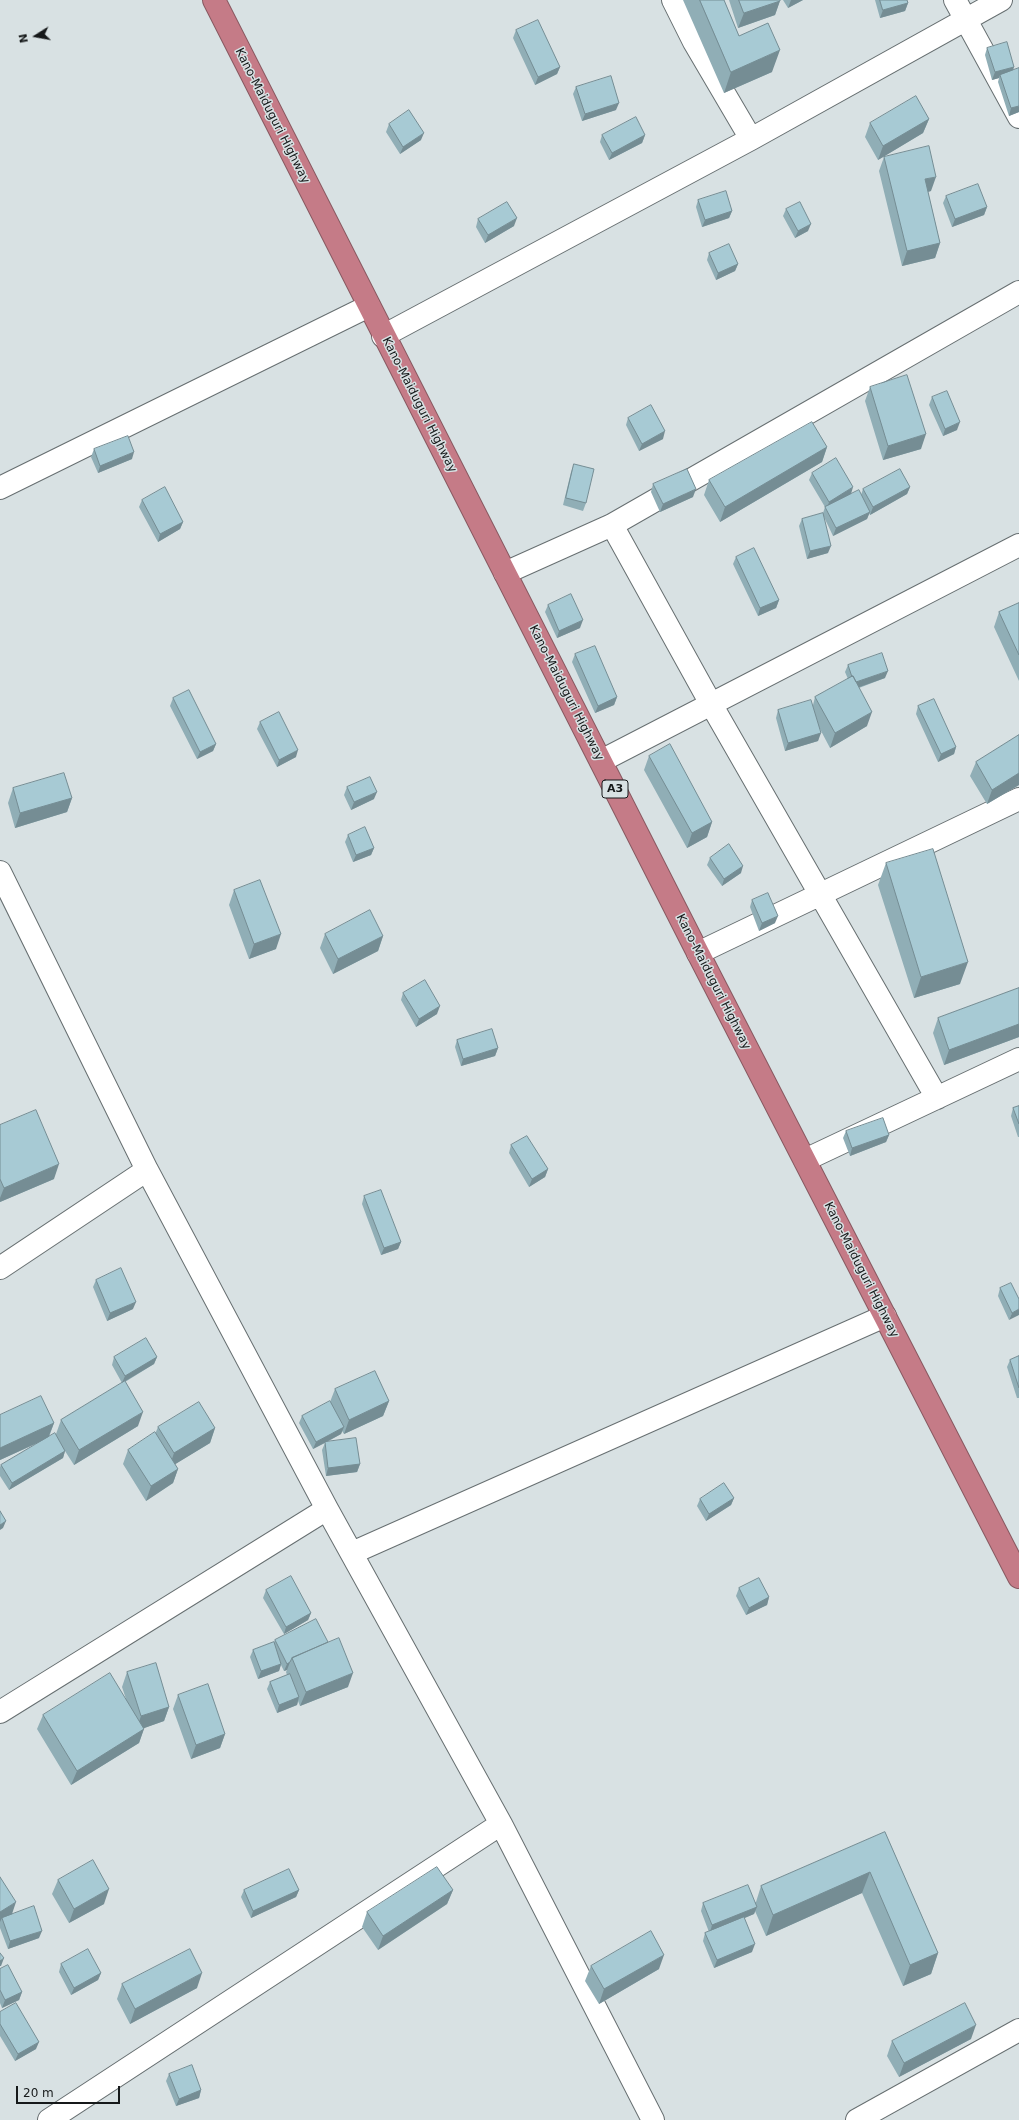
<!DOCTYPE html>
<style>
body{margin:0}
#map{position:relative;width:1019px;height:2120px;overflow:hidden;background:#d8e1e3;font-family:"DejaVu Sans",sans-serif}
canvas{display:block}
.north{position:absolute;left:16px;top:16px;width:40px;height:40px;-webkit-text-stroke:3px #d8e1e3;paint-order:stroke;rotate:259deg;font-size:11px;font-weight:700;line-height:16px;text-align:center;color:#16191a}
.north::after{content:'';display:block;margin:auto;width:14px;height:18px;background:#16191a;clip-path:polygon(50% 0,100% 100%,50% 72%,0 100%)}
.scale{position:absolute;left:16px;top:2086px;width:104px;height:18px;box-sizing:border-box;border:2px solid #16191a;border-top:0;padding-left:5px;font-size:12px;line-height:14px;white-space:nowrap;color:#16191a;-webkit-text-stroke:3px #d8e1e3;paint-order:stroke}
</style>
<div id="map">
<canvas width="1019" height="2120"></canvas>
<div class="north">N</div>
<div class="scale">20 m</div>
</div>
<script>
const context = document.querySelector('canvas').getContext('2d');
context.lineJoin = 'round';
function trace(path, color, width, dash) { context.strokeStyle = color; context.lineWidth = width; context.lineCap = dash ? 'butt' : 'round'; context.setLineDash(dash || []); context.stroke(path); }
function fill(path, color) { context.fillStyle = color; context.fill(path, 'evenodd'); }
function drawText(font, color, halo, rows, align = 'center') {
  context.font = font + ' "DejaVu Sans",sans-serif'; context.lineWidth = 3; context.setLineDash([]); context.textBaseline = 'middle'; context.strokeStyle = halo; context.fillStyle = color; for (const [text, x, y, turn = 0] of rows) {
    context.save(); context.translate(x, y); context.rotate((+turn || 0) * Math.PI / 180); context.textAlign = isNaN(turn) ? turn : align; if (halo) context.strokeText(text, 0, 0); context.fillText(text, 0, 0); context.restore();
  }
}
const minor = new Path2D(`
 M673,0L694,42L751,139
 M955,0L1019,117
 M383,336L751,139L1001,0
 M0,488L369,306
 M612,525L711,704L937,1098
 M505,573L612,525L1019,292
 M601,761L1019,545
 M0,872L147,1170L327,1509L501,1824L653,2120
 M698,953L1019,799
 M805,1160L1019,1059
 M0,1268L147,1170
 M352,1553L885,1316
 M0,1712L327,1509
 M49,2120L501,1824
 M857,2120L1019,2030`);
const highway = new Path2D(`
 M214,0L698,953L1019,1577`);
const wall = new Path2D(`
 M683,0H724L739,36L772,72L724,93Z
 M729,0H780L775,15L738,28Z
 M783,0H803L788,8Z
 M875,0H907L908,3L905,11L880,18Z
 M516,30L560,67L557,74L535,85L513,38Z
 M987,48L1014,67L1013,70L1019,112L1009,116L998,82L999,78L992,80L985,55Z
 M576,87L616,110L582,121L573,94Z
 M929,119L923,133L878,160L865,137L870,123Z
 M389,124L421,140L400,154L386,132Z
 M602,135H645L642,143L609,160L600,142Z
 M884,157L931,191L928,192L940,243L935,258L902,266L879,171Z
 M946,196L987,207L984,215L952,227L943,203Z
 M698,200L732,211L729,218L702,227L696,207Z
 M786,209L808,231L795,238L783,216Z
 M478,219L514,226L485,243L476,227Z
 M709,253L738,264L735,271L716,280L707,260Z
 M870,387L921,449L883,460L865,401Z
 M932,397L957,430L943,436L929,405Z
 M628,418L663,439L639,451L626,425Z
 M827,447L822,462L720,522L704,495L709,480Z
 M94,449L132,459L98,473L91,457Z
 M574,464L586,503L583,511L563,505L571,472Z
 M812,473L851,494L861,495L863,489L910,487L907,494L870,515L869,513L867,519L833,536L824,517L828,553L807,559L799,526L802,519L823,513L825,507L809,480Z
 M653,484L693,497L660,512L651,492Z
 M142,500L183,522L180,529L158,542L139,507Z
 M736,557L779,600L776,608L758,616L733,564Z
 M1019,603V681L994,627L999,612Z
 M548,605L580,628L557,638L545,612Z
 M575,654L617,697L614,705L595,713L572,662Z
 M848,665L885,678L859,688L867,726L830,748L820,729L818,741L785,751L776,718L778,710L813,705L815,697L848,679L845,672Z
 M173,698L216,744L213,751L197,759L170,706Z
 M918,706L956,747L954,754L938,762L916,714Z
 M260,722L296,757L277,767L257,729Z
 M1019,735V785L987,804L970,776L976,762Z
 M649,756L712,822L707,837L687,848L644,770Z
 M347,787L374,799L351,810L344,795Z
 M13,788L72,798L67,812L15,828L8,803Z
 M348,835L374,848L371,855L353,862L345,842Z
 M710,858L741,873L722,886L707,865Z
 M886,863L960,984L914,998L878,885Z
 M234,890L276,949L249,959L229,905Z
 M752,900L775,923L759,931L750,907Z
 M325,934L383,936L378,951L333,974L320,948Z
 M1019,988V1037L944,1065L933,1033L938,1018Z
 M403,993L437,1014L416,1027L401,1000Z
 M457,1040L498,1048L495,1056L461,1066L455,1047Z
 M1019,1106V1137H1018L1011,1116L1013,1108Z
 M0,1125L54,1179L0,1202Z
 M846,1131L889,1135L886,1142L850,1156L843,1138Z
 M511,1145L548,1169L545,1177L529,1187L509,1153Z
 M364,1196L401,1242L398,1249L381,1255L362,1204Z
 M96,1280L133,1309L107,1321L93,1287Z
 M1000,1288L1019,1299L1009,1320L998,1296Z
 M1019,1356V1398H1017L1007,1367L1010,1360Z
 M114,1357H157L154,1364L125,1382L138,1426L74,1465L65,1451L63,1458L9,1490L0,1476V1467L1,1465L42,1441L0,1460V1415L54,1423L49,1437L56,1434L61,1420L122,1383L112,1365Z
 M335,1389L389,1401L383,1416L344,1434L342,1431L341,1434L327,1442L360,1464L357,1472L326,1476L322,1450L325,1443L313,1449L299,1423L302,1416L330,1402Z
 M158,1427L215,1428L210,1443L175,1464L178,1469L173,1483L146,1501L123,1464L128,1450L155,1434Z
 M734,1498L731,1505L706,1521L697,1506L700,1499Z
 M739,1588L769,1597L767,1605L746,1615L736,1596Z
 M266,1590L311,1613L308,1620L284,1634L263,1598Z
 M275,1640L348,1687L300,1706L298,1701L297,1705L277,1713L267,1689L270,1682L287,1675L286,1672L287,1670L284,1671L281,1665L279,1671L258,1679L250,1657L253,1650L274,1642Z
 M127,1672L169,1707L164,1721L144,1728L139,1743L71,1785L37,1729L43,1715L126,1699L122,1687Z
 M178,1695L225,1734L220,1748L191,1759L173,1709Z
 M885,1832L938,1953L931,1974L903,1986L862,1893L766,1936L755,1911L754,1914L744,1918L752,1952L714,1968L703,1941L705,1933L709,1932L701,1911L703,1903L756,1902L761,1886Z
 M0,1877L12,1914L39,1938L8,1949L0,1928Z
 M58,1880L104,1904L69,1923L52,1894Z
 M244,1890H299L296,1897L251,1918L241,1897Z
 M453,1890L447,1904L378,1950L362,1927L367,1912Z
 M61,1964L101,1973L98,1980L71,1995L59,1972Z
 M591,1966L659,1969L599,2004L585,1981Z
 M0,1969L22,1992L19,2000L2,2008L0,2003Z
 M122,1984L197,1988L130,2024L117,1999Z
 M0,2012L36,2049L15,2061L0,2036Z
 M971,2039L899,2077L887,2056L892,2041Z
 M169,2074L201,2090L199,2098L176,2106L166,2081Z`);
const shadedWall = new Path2D(`
 M791,0H803L788,8Z
 M780,1L775,15L738,28L744,13Z
 M908,3L905,11L880,18L883,10Z
 M780,50L772,72L724,93L731,72Z
 M560,67L557,74L535,85L538,77Z
 M1014,67L1011,74L1000,75L999,78L992,80L995,72Z
 M619,103L616,110L582,121L585,114Z
 M1019,106V112L1009,116L1011,108Z
 M929,119L923,133L878,160L883,146Z
 M424,133L421,140L400,154L403,147Z
 M645,135L642,143L609,160L612,153Z
 M936,177L931,191L919,194L925,179Z
 M987,207L984,215L952,227L955,219Z
 M732,211L729,218L702,227L705,220Z
 M517,218L514,226L485,243L488,235Z
 M811,224L808,231L795,238L798,231Z
 M940,243L935,258L902,266L907,251Z
 M738,264L735,271L716,280L718,273Z
 M960,422L957,430L943,436L945,429Z
 M665,431L663,439L639,451L642,444Z
 M926,434L921,449L883,460L888,446Z
 M827,447L822,462L720,522L725,507Z
 M134,452L132,459L98,473L100,466Z
 M853,487L851,494L827,509L829,502Z
 M910,487L907,494L870,515L873,507Z
 M696,489L693,497L660,512L663,504Z
 M870,512L867,519L833,536L836,528Z
 M183,522L180,529L158,542L160,534Z
 M831,546L828,553L807,559L810,551Z
 M779,600L776,608L758,616L760,608Z
 M583,620L580,628L557,638L559,631Z
 M888,671L885,678L851,690L854,683Z
 M617,697L614,705L595,713L598,706Z
 M872,712L867,726L830,748L835,733Z
 M821,733L818,741L785,751L788,743Z
 M216,744L213,751L197,759L200,752Z
 M956,747L954,754L938,762L941,754Z
 M298,750L296,757L277,767L279,760Z
 M1019,773V785L987,804L992,790Z
 M377,792L374,799L351,810L354,802Z
 M72,798L67,812L15,828L20,813Z
 M712,822L707,837L687,848L692,833Z
 M374,848L371,855L353,862L356,855Z
 M743,866L741,873L722,886L724,879Z
 M778,916L775,923L759,931L762,923Z
 M281,934L276,949L249,959L254,944Z
 M383,936L378,951L333,974L338,959Z
 M968,962L960,984L914,998L921,977Z
 M440,1006L437,1014L416,1027L419,1019Z
 M1019,1024V1037L944,1065L949,1050Z
 M498,1048L495,1056L461,1066L463,1059Z
 M889,1135L886,1142L850,1156L852,1148Z
 M59,1164L54,1179L0,1202V1198L4,1188Z
 M548,1169L545,1177L529,1187L532,1179Z
 M401,1242L398,1249L381,1255L384,1248Z
 M136,1302L133,1309L107,1321L110,1313Z
 M1019,1309V1315L1009,1320L1012,1313Z
 M157,1357L154,1364L122,1383L125,1376Z
 M389,1401L383,1416L344,1434L349,1420Z
 M143,1412L138,1426L74,1465L79,1450Z
 M54,1423L48,1438L0,1460V1448Z
 M344,1427L341,1434L313,1449L316,1442Z
 M215,1428L210,1443L169,1468L174,1453Z
 M65,1451L63,1458L9,1490L12,1483Z
 M360,1464L357,1472L326,1476L328,1468Z
 M178,1469L173,1483L146,1501L151,1486Z
 M734,1498L731,1505L706,1521L709,1514Z
 M6,1521L3,1528L0,1530V1525Z
 M769,1597L767,1605L746,1615L749,1608Z
 M311,1613L308,1620L284,1634L286,1627Z
 M290,1662L287,1670L284,1671L287,1664Z
 M281,1664L279,1671L258,1679L261,1671Z
 M353,1673L348,1687L300,1706L306,1692Z
 M299,1697L297,1705L277,1713L279,1705Z
 M169,1707L164,1721L136,1731L141,1716Z
 M144,1729L139,1743L71,1785L77,1771Z
 M225,1734L220,1748L191,1759L196,1745Z
 M870,1872L862,1893L766,1936L773,1915Z
 M109,1889L104,1904L69,1923L74,1909Z
 M299,1890L296,1897L251,1918L253,1911Z
 M453,1890L447,1904L378,1950L383,1936Z
 M16,1902L11,1917L2,1918L0,1922V1912Z
 M757,1907L754,1914L710,1933L712,1925Z
 M42,1931L39,1938L8,1949L10,1941Z
 M755,1944L752,1952L714,1968L717,1960Z
 M938,1953L931,1974L903,1986L910,1965Z
 M664,1955L659,1969L599,2004L604,1989Z
 M4,1958L1,1966H0V1961Z
 M101,1973L98,1980L71,1995L74,1988Z
 M202,1973L197,1988L130,2024L135,2009Z
 M22,1992L19,2000L2,2008L5,2000Z
 M976,2025L971,2039L899,2077L904,2063Z
 M39,2042L36,2049L15,2061L18,2054Z
 M201,2090L199,2098L176,2106L179,2099Z`);
const building = new Path2D(`
 M700,0H724L739,36L768,23L780,50L731,72Z
 M739,0H780V1L744,13Z
 M880,0H907L908,3L883,10Z
 M538,20L560,67L538,77L516,30Z
 M1007,42L1014,67L995,72L987,48Z
 M1019,68V106L1011,108L1000,75Z
 M611,76L619,103L585,114L576,87Z
 M916,96L929,119L883,146L870,123Z
 M409,110L424,133L403,147L389,124Z
 M636,117L645,135L612,153L602,135Z
 M929,146L936,177L925,179L940,243L907,251L884,157Z
 M978,184L987,207L955,219L946,196Z
 M726,191L732,211L705,220L698,200Z
 M507,202L517,218L488,235L478,219Z
 M800,202L811,224L798,231L786,209Z
 M729,244L738,264L718,273L709,253Z
 M907,375L926,434L888,446L870,387Z
 M947,391L960,422L945,429L932,397Z
 M651,405L665,431L642,444L628,418Z
 M812,422L827,447L725,507L709,480Z
 M128,436L134,452L100,466L94,449Z
 M836,458L853,487L829,502L812,473Z
 M574,464L594,469L586,503L566,498Z
 M687,469L696,489L663,504L653,484Z
 M900,469L910,487L873,507L863,489Z
 M165,487L183,522L160,534L142,500Z
 M859,490L870,512L836,528L825,507Z
 M823,513L831,546L810,551L802,519Z
 M754,548L779,600L760,608L736,557Z
 M571,594L583,620L559,631L548,605Z
 M1019,603V655L999,612Z
 M595,646L617,697L598,706L575,654Z
 M882,653L888,671L856,682L853,676L852,677L848,665Z
 M853,676L872,712L835,733L815,697Z
 M189,690L216,744L200,752L173,698Z
 M934,699L956,747L941,754L918,706Z
 M811,700L821,733L788,743L778,710Z
 M279,712L298,750L279,760L260,722Z
 M1019,735V773L992,790L976,762Z
 M670,744L712,822L692,833L649,756Z
 M64,773L72,798L20,813L13,788Z
 M370,777L377,792L354,802L347,787Z
 M365,827L374,848L356,855L348,835Z
 M729,844L743,866L724,879L710,858Z
 M933,849L968,962L921,977L886,863Z
 M260,880L281,934L254,944L234,890Z
 M768,893L778,916L762,923L752,900Z
 M370,910L383,936L338,959L325,934Z
 M425,980L440,1006L419,1019L403,993Z
 M1019,988V1024L949,1050L938,1018Z
 M492,1029L498,1048L463,1059L457,1040Z
 M1019,1106V1124L1013,1108Z
 M36,1110L59,1164L4,1188L0,1179V1125Z
 M883,1118L889,1135L852,1148L846,1131Z
 M527,1136L548,1169L532,1179L511,1145Z
 M381,1190L401,1242L384,1248L364,1196Z
 M121,1268L136,1302L110,1313L96,1280Z
 M1011,1283L1019,1299V1309L1012,1313L1000,1288Z
 M146,1338L157,1357L125,1376L114,1357Z
 M1019,1356V1388L1010,1360Z
 M375,1371L389,1401L349,1420L335,1389Z
 M125,1381L143,1412L79,1450L61,1420Z
 M41,1396L54,1423L0,1448V1415Z
 M330,1401L344,1427L316,1442L302,1416Z
 M199,1402L215,1428L174,1453L158,1427Z
 M155,1432L178,1469L151,1486L128,1450Z
 M55,1433L65,1451L12,1483L1,1465Z
 M356,1438L360,1464L328,1468L325,1442Z
 M724,1483L734,1498L709,1514L700,1499Z
 M0,1511L6,1521L0,1525Z
 M291,1576L311,1613L286,1627L266,1590Z
 M759,1578L769,1597L749,1608L739,1588Z
 M316,1619L328,1642L292,1658L290,1662L287,1664L275,1640Z
 M339,1638L353,1673L306,1692L292,1658Z
 M274,1642L281,1664L261,1671L253,1650Z
 M156,1663L169,1707L141,1716L127,1672Z
 M110,1673L144,1729L77,1771L43,1715Z
 M290,1674L299,1697L279,1705L270,1682Z
 M208,1684L225,1734L196,1745L178,1695Z
 M885,1832L938,1953L910,1965L870,1872L773,1915L761,1886Z
 M93,1860L109,1889L74,1909L58,1880Z
 M437,1867L453,1890L383,1936L367,1912Z
 M289,1869L299,1890L253,1911L244,1890Z
 M0,1877L16,1902L0,1912Z
 M748,1885L757,1907L712,1925L703,1903Z
 M34,1906L42,1931L10,1941L2,1918Z
 M744,1917L755,1944L717,1960L705,1933Z
 M651,1931L664,1955L604,1989L591,1966Z
 M88,1949L101,1973L74,1988L61,1964Z
 M190,1949L202,1973L135,2009L122,1984Z
 M0,1953L4,1958L0,1961Z
 M8,1965L22,1992L5,2000L0,1990V1969Z
 M16,2003L39,2042L18,2054L0,2024V2012Z
 M965,2003L976,2025L904,2063L892,2041Z
 M192,2065L201,2090L179,2099L169,2074Z`);
const shields = [
 [615,789,26]
];
const shieldNames = [
 ["A3",615,789]
];
const streetNames = [
 ["Kano-Maiduguri Highway",272,116,63],
 ["Kano-Maiduguri Highway",419,405,63],
 ["Kano-Maiduguri Highway",566,693,63],
 ["Kano-Maiduguri Highway",713,982,63],
 ["Kano-Maiduguri Highway",861,1270,63]
];
trace(minor, '#676f71', 24);
trace(highway, '#885961', 24);
trace(minor, '#fff', 22);
trace(highway, '#c57b87', 22);
fill(wall, '#90aeb6');
fill(shadedWall, '#758d94');
fill(building, '#a7cad4');
trace(building, '#758d94', 1);
for (const [x, y, w] of shields) { const box = new Path2D(); box.roundRect(x - w / 2, y - 9, w, 18, 3); context.fillStyle = '#d8e1e3'; context.fill(box); trace(box, '#16191a', 1); }
drawText('bold 11px', '#16191a', null, shieldNames);
drawText('12px', '#16191a', '#d8e1e3', streetNames);
</script>
